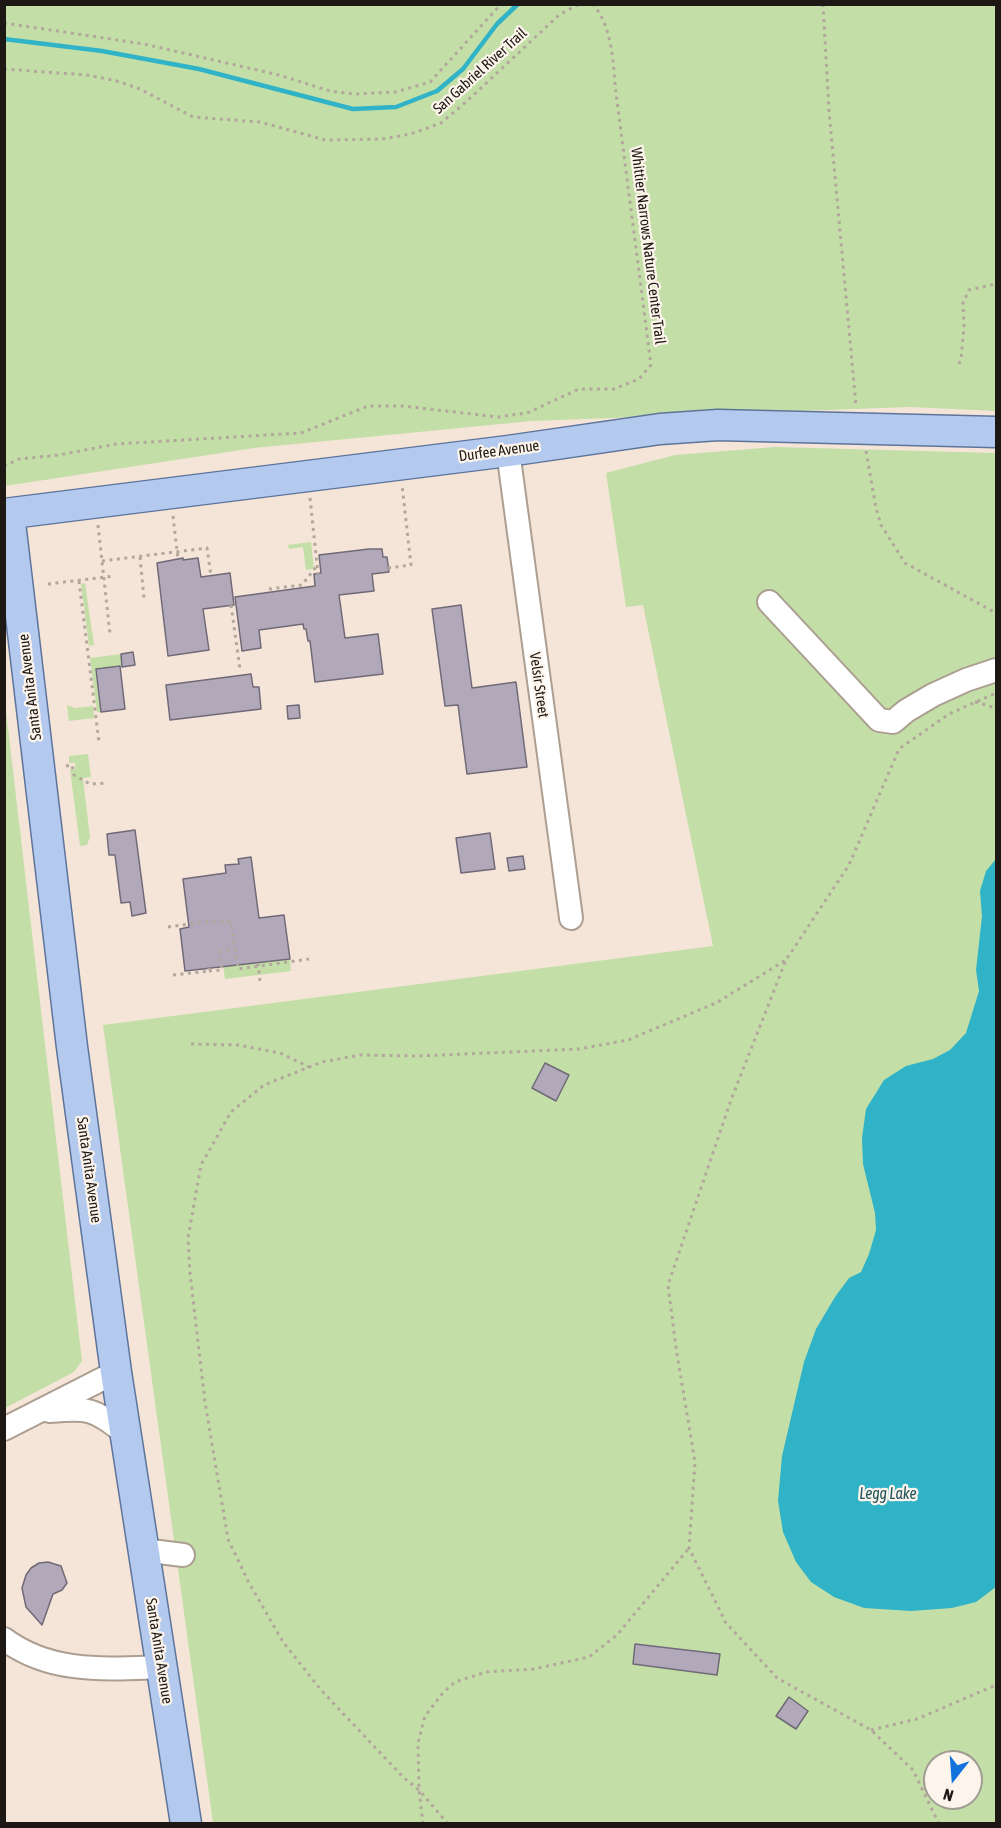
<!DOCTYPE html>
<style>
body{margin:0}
#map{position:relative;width:1001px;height:1828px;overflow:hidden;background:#f5e5d8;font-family:"Asap Condensed",sans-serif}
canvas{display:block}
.frame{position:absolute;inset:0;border:6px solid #1d1813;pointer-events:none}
.north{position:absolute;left:923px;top:1750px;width:60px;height:60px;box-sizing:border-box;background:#fdf4ec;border:2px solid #a39c95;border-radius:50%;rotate:197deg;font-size:16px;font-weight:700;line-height:24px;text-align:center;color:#1d1813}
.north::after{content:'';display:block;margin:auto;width:21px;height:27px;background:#1373dc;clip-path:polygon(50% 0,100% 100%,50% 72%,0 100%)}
</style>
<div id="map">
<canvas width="1001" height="1828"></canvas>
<div class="frame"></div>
<div class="north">N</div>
</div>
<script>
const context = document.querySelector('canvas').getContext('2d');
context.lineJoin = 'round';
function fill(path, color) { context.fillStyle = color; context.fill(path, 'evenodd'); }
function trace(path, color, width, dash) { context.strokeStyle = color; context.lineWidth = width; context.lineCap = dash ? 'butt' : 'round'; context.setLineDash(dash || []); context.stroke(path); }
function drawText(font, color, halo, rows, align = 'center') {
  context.font = font + ' "Asap Condensed",sans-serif'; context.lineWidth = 4.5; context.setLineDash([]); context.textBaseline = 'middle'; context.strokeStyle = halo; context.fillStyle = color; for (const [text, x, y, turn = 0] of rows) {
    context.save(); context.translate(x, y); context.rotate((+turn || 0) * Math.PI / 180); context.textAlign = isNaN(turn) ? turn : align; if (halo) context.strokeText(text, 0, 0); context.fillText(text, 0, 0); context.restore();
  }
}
const green = new Path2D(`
 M5,5H996V411L909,407L532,421L254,448L5,486Z
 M775,447L996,453V1823H213L103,1025L713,946L643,605L626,607L606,473L675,455ZM935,1762H971V1798H935Z
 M311,542L314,569L306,570L303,547L289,549L288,545Z
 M85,583L94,645L89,646L81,584Z
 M121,654L122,666L96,669L101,712H97L90,658Z
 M5,702L82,1361L74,1372L5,1408Z
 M67,705L75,708L93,706L94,718L69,721Z
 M88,754L91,777L83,778L90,837L87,845L80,846L70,770L75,769V763H69V756Z
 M222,958L239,965L290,959L291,971L225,979Z`);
const water = new Path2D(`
 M996,859V1587L976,1602L952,1608L911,1611L864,1608L834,1597L811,1582L796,1562L783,1532L778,1501L782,1456L804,1362L816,1329L835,1297L849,1278L861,1272L869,1254L876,1230L875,1213L863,1164L862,1138L866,1109L884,1080L906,1066L933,1059L950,1050L966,1033L979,991L976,970L982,916L980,891L986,871Z`);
const stream = new Path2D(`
 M4,39L102,51L199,69L353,109L396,107L437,91L463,69L497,24L518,4`);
const building = new Path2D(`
 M369,549H382L383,557H387L389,572L372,574L374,591L339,595L345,638L378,634L383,674L315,682L310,641H308L306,629H304L303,624L259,630L261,648L242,651L235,597L315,586L314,574L321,573L319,555Z
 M183,558V560L198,558L201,577L230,573L234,605L203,609L209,650L168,656L157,563Z
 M461,605L472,688L516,682L527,767L467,774L458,705L445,706L432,609Z
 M133,652L135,665L122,667L121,654Z
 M120,666L125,709L101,712L96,669Z
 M251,674L253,687H259L261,709L170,720L166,685Z
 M299,705L300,718L288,719L287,706Z
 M135,830L146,913L132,916L130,902L121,903L115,855H109L107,834Z
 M490,833L495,869L461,873L456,838Z
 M523,856L525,869L509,871L507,858Z
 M251,857L259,918L284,915L290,959L185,971L180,929L189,927L183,879L226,873L225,865L239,864L238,859Z
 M545,1063L569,1075L556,1101L532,1088Z
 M48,1562L61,1566L67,1583L62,1590L53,1594L42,1625L26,1607L22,1588L26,1575L31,1568L39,1563Z
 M635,1644L720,1654L717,1675L633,1664Z
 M789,1697L808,1711L796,1729L776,1716Z`);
const path = new Path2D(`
 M823,4L829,111L856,406
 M4,23L144,44L279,75L330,91L354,94L396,92L430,82L501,4
 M4,69L87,75L117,81L140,89L193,117L260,122L325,140L382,139L411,134L441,123L466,102L559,15L579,4
 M959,364L961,359L964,327L963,303L969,290L996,284
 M866,451L876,508L881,525L905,563L996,613
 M4,466L19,459L59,455L116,444L301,433L368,406H403L498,417L527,413L579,389H614L639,379L651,365L616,93C613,64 613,28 593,4
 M310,498L318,574
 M173,516L178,559
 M98,525L110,634
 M140,557L144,598
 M102,561L207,548L211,576
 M388,568L411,565L402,485
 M79,581L99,742
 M48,584L114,576
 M269,589L302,585L316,567
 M231,605L240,669
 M975,702L996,708
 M66,766L72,765L74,775L90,784L108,783
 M168,927L211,921L231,922L238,969L309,959
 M258,963L260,981
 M209,971L222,970L220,952L235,950
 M173,975L209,971V968
 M191,1044L238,1045L280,1053L309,1067
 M871,1730L917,1719L996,1685
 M423,1824L419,1790L418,1743L425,1716L442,1694L455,1682L486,1672L534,1669L589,1657L617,1635L689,1548
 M448,1824L419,1790L404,1778L321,1690L283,1642L248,1581L228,1539L205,1402L190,1273L188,1238L201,1165L231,1112L264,1085L322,1062L360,1055L418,1056L579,1049L628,1040L716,1003L786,960
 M939,1824L913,1770L871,1730L777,1678L726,1623L689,1548L695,1462L676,1348L668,1285L731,1100L786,960L849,865L899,749L949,714L996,693`);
const minor = new Path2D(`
 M508,451L571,918
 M769,602L879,720L893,722L906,711L933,695L966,680L996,670
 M49,1411C90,1408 92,1408 125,1433
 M4,1429L116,1372
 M143,1550L183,1555
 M4,1639C51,1674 106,1669 161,1667`);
const major = new Path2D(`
 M4,514L508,451L660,429L718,425L996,432
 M9,514L72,1047L116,1372L186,1824`);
const streetNames = [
 ["San Gabriel River Trail",480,71,-42],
 ["Whittier Narrows Nature Center Trail",648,246,83],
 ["Durfee Avenue",499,451,-8],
 ["Velsir Street",539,685,82],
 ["Santa Anita Avenue",30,687,-97],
 ["Santa Anita Avenue",89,1170,82],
 ["Santa Anita Avenue",159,1651,81]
];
const waterNames = [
 ["Legg Lake",888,1494]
];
fill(green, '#c3dfa7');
fill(water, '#30b3c7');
trace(stream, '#30b3c7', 4.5);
fill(building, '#b1a9b9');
trace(building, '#706978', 1.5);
trace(minor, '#ac9e91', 26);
trace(major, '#5e749a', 33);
trace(path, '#b3a69c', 3, [3, 4.5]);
trace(minor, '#fff', 22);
trace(major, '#b3caee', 30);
drawText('15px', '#1d1813', '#fdf4ec', streetNames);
drawText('italic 16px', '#21555e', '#fdf4ec', waterNames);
</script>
